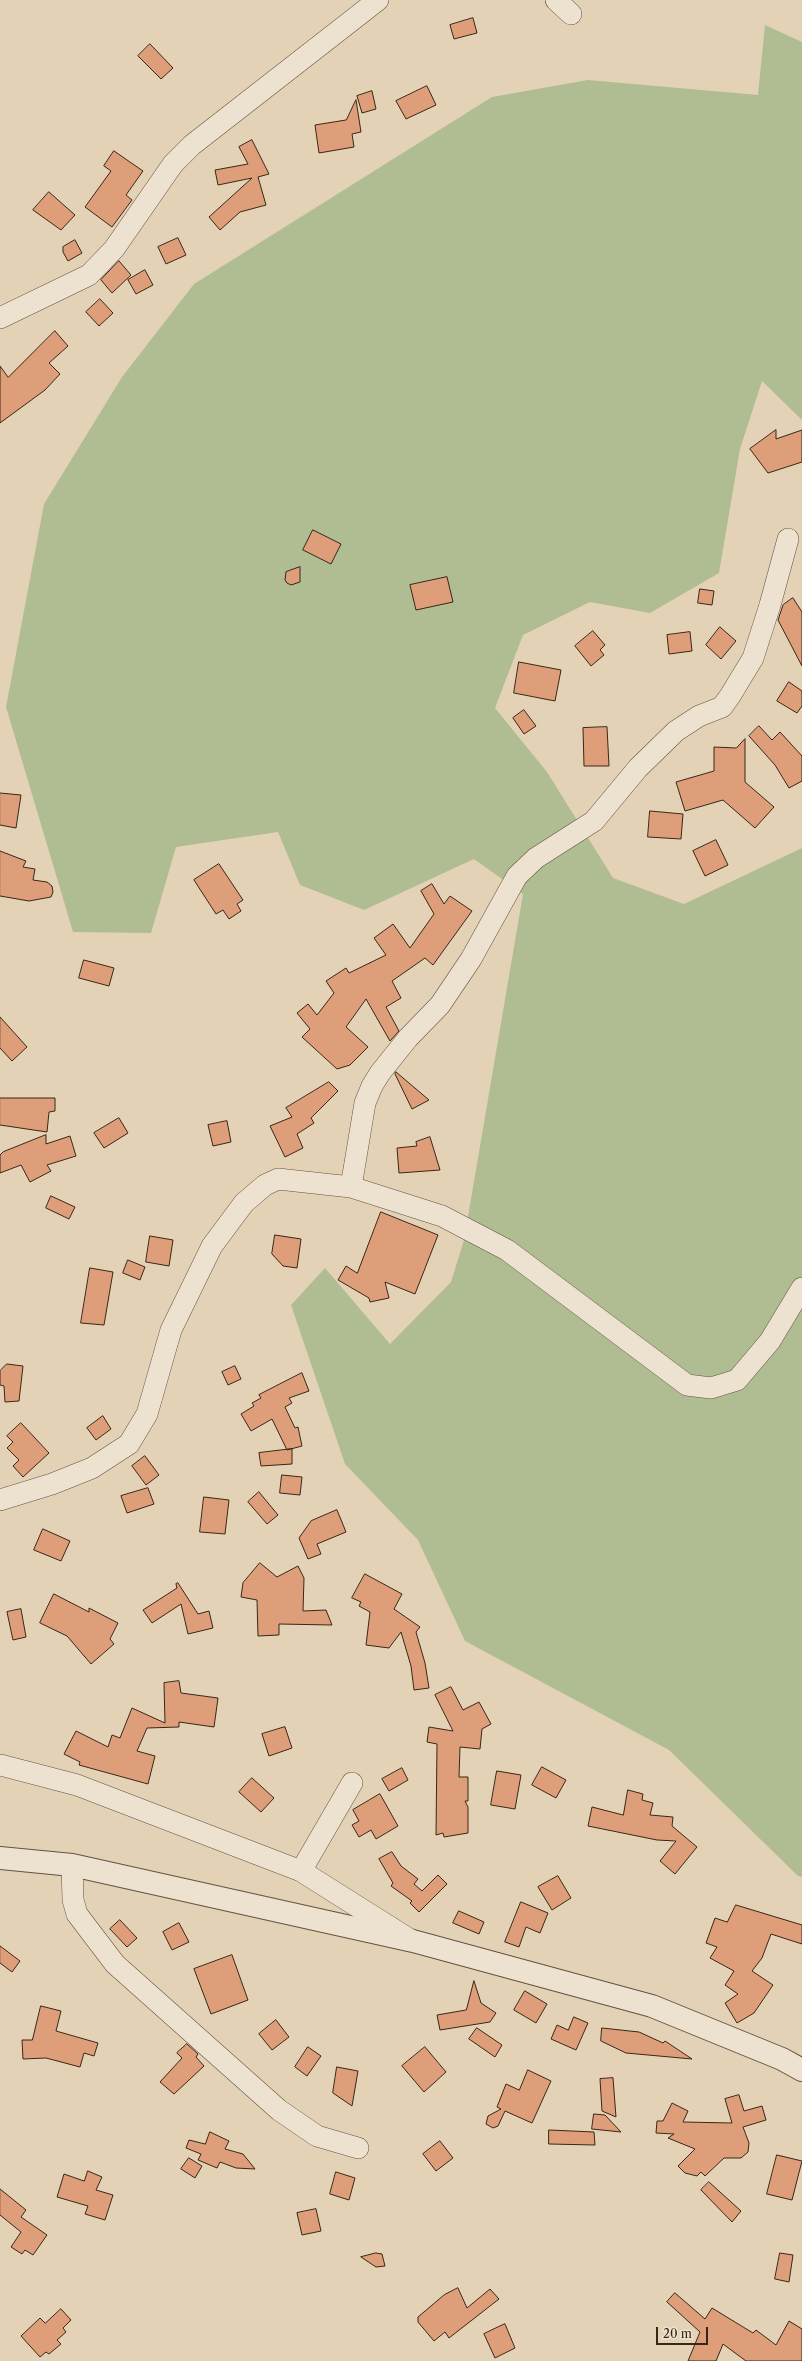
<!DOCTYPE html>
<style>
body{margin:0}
#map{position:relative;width:802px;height:2361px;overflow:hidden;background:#e4d2b7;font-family:"Libre Caslon Text",serif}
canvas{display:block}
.scale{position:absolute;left:656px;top:2327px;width:52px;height:18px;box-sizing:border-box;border:2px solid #382716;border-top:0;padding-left:5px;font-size:12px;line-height:14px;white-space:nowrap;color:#382716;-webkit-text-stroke:3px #ede2d0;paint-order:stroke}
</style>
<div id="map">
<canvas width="802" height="2361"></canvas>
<div class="scale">20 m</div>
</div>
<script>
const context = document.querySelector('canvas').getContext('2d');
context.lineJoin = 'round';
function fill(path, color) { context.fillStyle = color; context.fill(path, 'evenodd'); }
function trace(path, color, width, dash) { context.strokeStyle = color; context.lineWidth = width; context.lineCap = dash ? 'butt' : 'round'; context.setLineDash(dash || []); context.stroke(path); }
const green = new Path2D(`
 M765,25L802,42V420L762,381L740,449L719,573L650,613L590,602L523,635L495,708L547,772L613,878L684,904L802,848V1877L798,1876L669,1750L465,1641L418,1540L345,1464L291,1305L325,1268L390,1344L451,1282L464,1240L523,894L474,859L364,910L300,885L278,832L176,847L151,933L73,932L6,707L44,504L122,377L194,284L492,97L588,80L758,95Z`);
const building = new Path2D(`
 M473,18L477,33L454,39L450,25Z
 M150,44L173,68L161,79L138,56Z
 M427,86L436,105L406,119L396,101Z
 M372,91L376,109L362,113L357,96Z
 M356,100L361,132L352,134L354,147L319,153L315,125L346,120Z
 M252,140L269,174L258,177L266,205L240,212L220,230L209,217L252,178L218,185L215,170L248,164L239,147Z
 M114,151L143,171L126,195L132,200L112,227L85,207L111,171L104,166Z
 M49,192L75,215L61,230L33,210Z
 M178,238L186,255L166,264L158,247Z
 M75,240L82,253L68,261L63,252V247Z
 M119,261L131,275L112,293L101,280Z
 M145,270L153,285L136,294L128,280Z
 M100,299L113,313L99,326L86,312Z
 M55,331L68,346L49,363L60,374L45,390L0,423V366L8,377Z
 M776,430V439L802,430V462L768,473L750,449Z
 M313,530L341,544L331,564L303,550Z
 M300,567V582L291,585L287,583L285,580L286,572Z
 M447,577L453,602L416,610L410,585Z
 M700,589L714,591L712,605L698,603Z
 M793,598L802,612V666L778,620L783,605Z
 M720,627L736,641L721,659L706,645Z
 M593,631L605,645L600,650L604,655L591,666L575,646Z
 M690,632L692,651L669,654L667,635Z
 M519,662L561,670L555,701L514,693Z
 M789,682L802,691V706L797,713L777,701Z
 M524,710L536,726L524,734L513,718Z
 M759,726L772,740L780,732L802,756V781L789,788L775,765L749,736Z
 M607,727L609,766H584L583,728Z
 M745,739V782L774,807L755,828L723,800L685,811L676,782L714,771V747L736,748Z
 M0,793L21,795L16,828L0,825Z
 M650,811L683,814L681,839L648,837Z
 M716,840L728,865L705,876L693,851Z
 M0,851L26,861L23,867L35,869L33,880L47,882L52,886L53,892L51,897L29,901L0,896Z
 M219,864L243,900L237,904L241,911L229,919L223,910L216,914L194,880Z
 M432,884L444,904L450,896L472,911L433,965L425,958L392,981L401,998L386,1007L399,1031L390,1041L366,999L346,1027L368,1047L350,1065L337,1069L302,1037L310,1029L297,1013L308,1004L317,1015L334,993L326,981L346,968L349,973L386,955L374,938L393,924L410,948L434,914L421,891Z
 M84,960L114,968L109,986L79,978Z
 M0,1017L27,1047L12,1061L0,1048Z
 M396,1072L429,1100L412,1109L395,1074Z
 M329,1082L338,1091L311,1118L314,1123L297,1134L303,1148L285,1157L270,1126L292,1117L286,1108Z
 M0,1098H55V1111L49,1112L47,1132L0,1125Z
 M119,1118L128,1133L104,1148L94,1133Z
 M227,1121L231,1142L213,1146L208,1125Z
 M46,1135V1144L70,1136L76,1156L47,1165L51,1171L30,1182L21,1165L0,1173V1155L3,1152Z
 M430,1137L440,1170L399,1173L397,1148L417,1146L416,1142Z
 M51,1196L75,1207L69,1219L46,1208Z
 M381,1212L438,1235L415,1294L385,1282L389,1298L370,1302L369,1298L338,1280L346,1266L357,1273Z
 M275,1235L301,1239L297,1268L283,1266L272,1254Z
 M150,1236L173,1240L169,1266L146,1262Z
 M128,1260L145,1267L140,1280L123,1273Z
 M90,1268L113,1272L104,1325L81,1323Z
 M7,1364L23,1366L19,1401L5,1402L4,1386L0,1385V1371Z
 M235,1366L241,1379L228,1385L222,1372Z
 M302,1373L309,1391L289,1398L292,1403L285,1407L295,1428L298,1427L302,1446L287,1450L272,1419L251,1431L241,1414L254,1406L252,1403L261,1398L259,1395Z
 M103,1416L111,1429L96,1440L87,1428Z
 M21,1423L49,1453L23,1477L13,1466L19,1460L7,1448L13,1442L7,1436Z
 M292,1449V1464L261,1466L259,1453Z
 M145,1456L159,1475L146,1485L132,1466Z
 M282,1475L302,1477L300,1495L280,1493Z
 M148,1488L154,1504L127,1513L121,1496Z
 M259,1492L278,1515L267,1524L248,1502Z
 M204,1497L229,1500L225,1534L200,1532Z
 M337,1510L346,1532L317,1544L321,1554L308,1559L299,1538L311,1521Z
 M43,1529L70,1541L61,1561L34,1550Z
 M260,1563L277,1577L298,1566L304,1578L303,1611L326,1610L332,1625L279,1624V1635L258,1636L257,1600L241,1597L243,1583Z
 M365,1574L402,1594L394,1609L420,1627L416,1632L425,1663L429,1688L414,1690L411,1666L401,1632L389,1648L366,1645L370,1612L359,1606L361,1602L352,1598Z
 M178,1583L198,1614L209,1611L213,1628L188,1634L181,1604L152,1623L143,1610L177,1588L176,1584Z
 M54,1594L89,1612V1608L118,1623L110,1639L114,1644L91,1664L67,1636L40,1623Z
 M21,1609L26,1637L13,1640L7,1612Z
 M179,1681L181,1693L218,1698L214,1727L179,1722V1727L147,1728L137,1751L155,1756L148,1784L79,1765L80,1762L64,1754L76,1731L108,1747L112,1735L120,1738L132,1708L165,1723L164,1683Z
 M451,1687L463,1710L479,1702L491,1724L482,1729L480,1749L460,1747L459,1777H468V1801H465L468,1807V1833L444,1837L443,1833L436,1835L437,1744L427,1742L429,1727L453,1731L435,1695Z
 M285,1727L292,1748L269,1756L262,1734Z
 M542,1767L566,1780L556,1798L532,1785Z
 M402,1768L408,1780L389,1791L382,1779Z
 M497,1771L521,1775L515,1809L491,1805Z
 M252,1778L274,1798L261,1812L239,1792Z
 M628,1790L643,1794L642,1800L653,1803L650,1815L673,1817L672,1826L697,1847L675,1874L660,1861L676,1841L657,1840L588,1826L592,1807L623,1815Z
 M380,1794L398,1826L376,1839L371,1830L359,1837L352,1825L359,1821L353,1810Z
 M392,1852L401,1866L418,1879L414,1884L422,1891L438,1875L447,1884L419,1912L410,1903L412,1901L391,1886L393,1883L379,1859Z
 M558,1876L571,1898L552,1910L538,1887Z
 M521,1902L548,1913L540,1933L526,1927L519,1947L505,1942Z
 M736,1905L802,1925V1944L771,1934L762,1958L752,1971L773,1985L754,2013L737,2023L725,2003L738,1994L725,1985L734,1971L710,1958L717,1947L706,1943L715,1918L727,1922Z
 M459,1911L484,1922L479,1934L453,1923Z
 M120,1920L137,1938L127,1947L110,1929Z
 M179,1923L189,1942L172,1950L163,1932Z
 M0,1946L20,1961L12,1972L0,1963Z
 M232,1955L248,2000L211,2014L194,1969Z
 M474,1981L481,2003L496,2013L490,2022L440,2030L437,2015L466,2010Z
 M525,1991L547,2004L536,2023L514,2010Z
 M41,2006L61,2011L56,2031L98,2043L94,2056L84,2053L80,2067L46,2058L23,2059L22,2040H32Z
 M574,2017L588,2023L576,2050L551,2039L557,2025L568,2030Z
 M276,2020L289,2037L272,2050L259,2034Z
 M477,2028L502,2045L495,2057L469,2039Z
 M602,2028L639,2032L663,2043L665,2041L692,2059L626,2053L601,2041Z
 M187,2044L198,2054L196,2057L204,2066L174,2094L160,2082L182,2058L177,2053Z
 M308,2047L321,2056L307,2076L295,2067Z
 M425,2047L446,2072L424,2092L402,2066Z
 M337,2067L358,2071L352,2106L333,2093Z
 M528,2070L551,2081L532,2123L505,2111L498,2126L493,2128L486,2124L488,2116L501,2109L497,2107L506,2084L519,2090Z
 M613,2078L616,2117L602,2111L600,2079Z
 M739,2095L744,2111L762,2106L766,2120L743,2127L749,2143L748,2152L741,2158H724L705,2176L701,2172L697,2176L685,2173L678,2166L695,2149L668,2138L674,2134L656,2133L657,2121H663L672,2103L688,2111L683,2122L732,2123L725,2099Z
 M594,2114L605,2115L621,2132L592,2129Z
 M549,2130L594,2132L595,2145L549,2144Z
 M210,2132L229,2141L225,2149L243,2154L255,2169L236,2168L220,2162L217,2168L198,2160L201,2154L186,2148L189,2140L205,2144Z
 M440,2141L453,2158L436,2171L423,2154Z
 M777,2155L802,2161L792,2200L767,2194Z
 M189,2158L202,2166L195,2178L181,2169Z
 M88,2171L102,2177L96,2190L113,2195L105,2220L85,2214L88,2206L57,2197L64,2174L84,2181Z
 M336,2172L355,2178L349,2200L330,2194Z
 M709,2182L741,2211L732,2222L701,2190Z
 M0,2189L26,2210L21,2217L47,2235L33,2255L25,2250L22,2254L11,2247L21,2232L0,2215Z
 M316,2209L321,2231L302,2235L297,2213Z
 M376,2253L382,2254L385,2266L376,2267L361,2257Z
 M780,2253L793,2255L789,2282L775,2279Z
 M458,2288L467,2308L490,2289L499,2299L449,2338L445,2332L434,2341L418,2322V2317L444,2295Z
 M675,2293L705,2319L712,2308L753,2333L756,2330L776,2345L789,2321L802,2329V2361H746L723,2344L716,2361H688L700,2332L667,2302Z
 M61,2309L71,2320L63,2328L66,2332L57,2340L61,2344L49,2354L46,2352L40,2357L21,2336L40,2318L45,2323Z
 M505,2324L515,2348L495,2358L484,2334Z`);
const minor = new Path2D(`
 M556,0L571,14
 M0,318L89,275L114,249L173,164L192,145L378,0
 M351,1187L365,1103L372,1086L380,1073L408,1038L440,1005L471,959L517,876L536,858L594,821L638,768L676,731L699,716L722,707L730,696L753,658L770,605L788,539
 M0,1500L52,1484L92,1468L129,1444L147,1414L171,1330L212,1246L244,1203L265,1185L278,1179L351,1187L442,1216L507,1250L687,1385L711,1388L737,1380L770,1341L802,1288
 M0,1765L77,1785L301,1871L409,1939
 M72,1865L73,1900L77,1914L115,1964L279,2110L317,2136L358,2148
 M301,1871L352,1783`);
const tertiary = new Path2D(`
 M0,1858L72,1865L413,1941L652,2006L782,2059L802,2070`);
fill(green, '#b0bd92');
fill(building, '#df9e7a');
trace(building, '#382716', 1);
trace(minor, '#63523e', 22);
trace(tertiary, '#63523e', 24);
trace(minor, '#ede2d0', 21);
trace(tertiary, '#ede2d0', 22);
</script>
